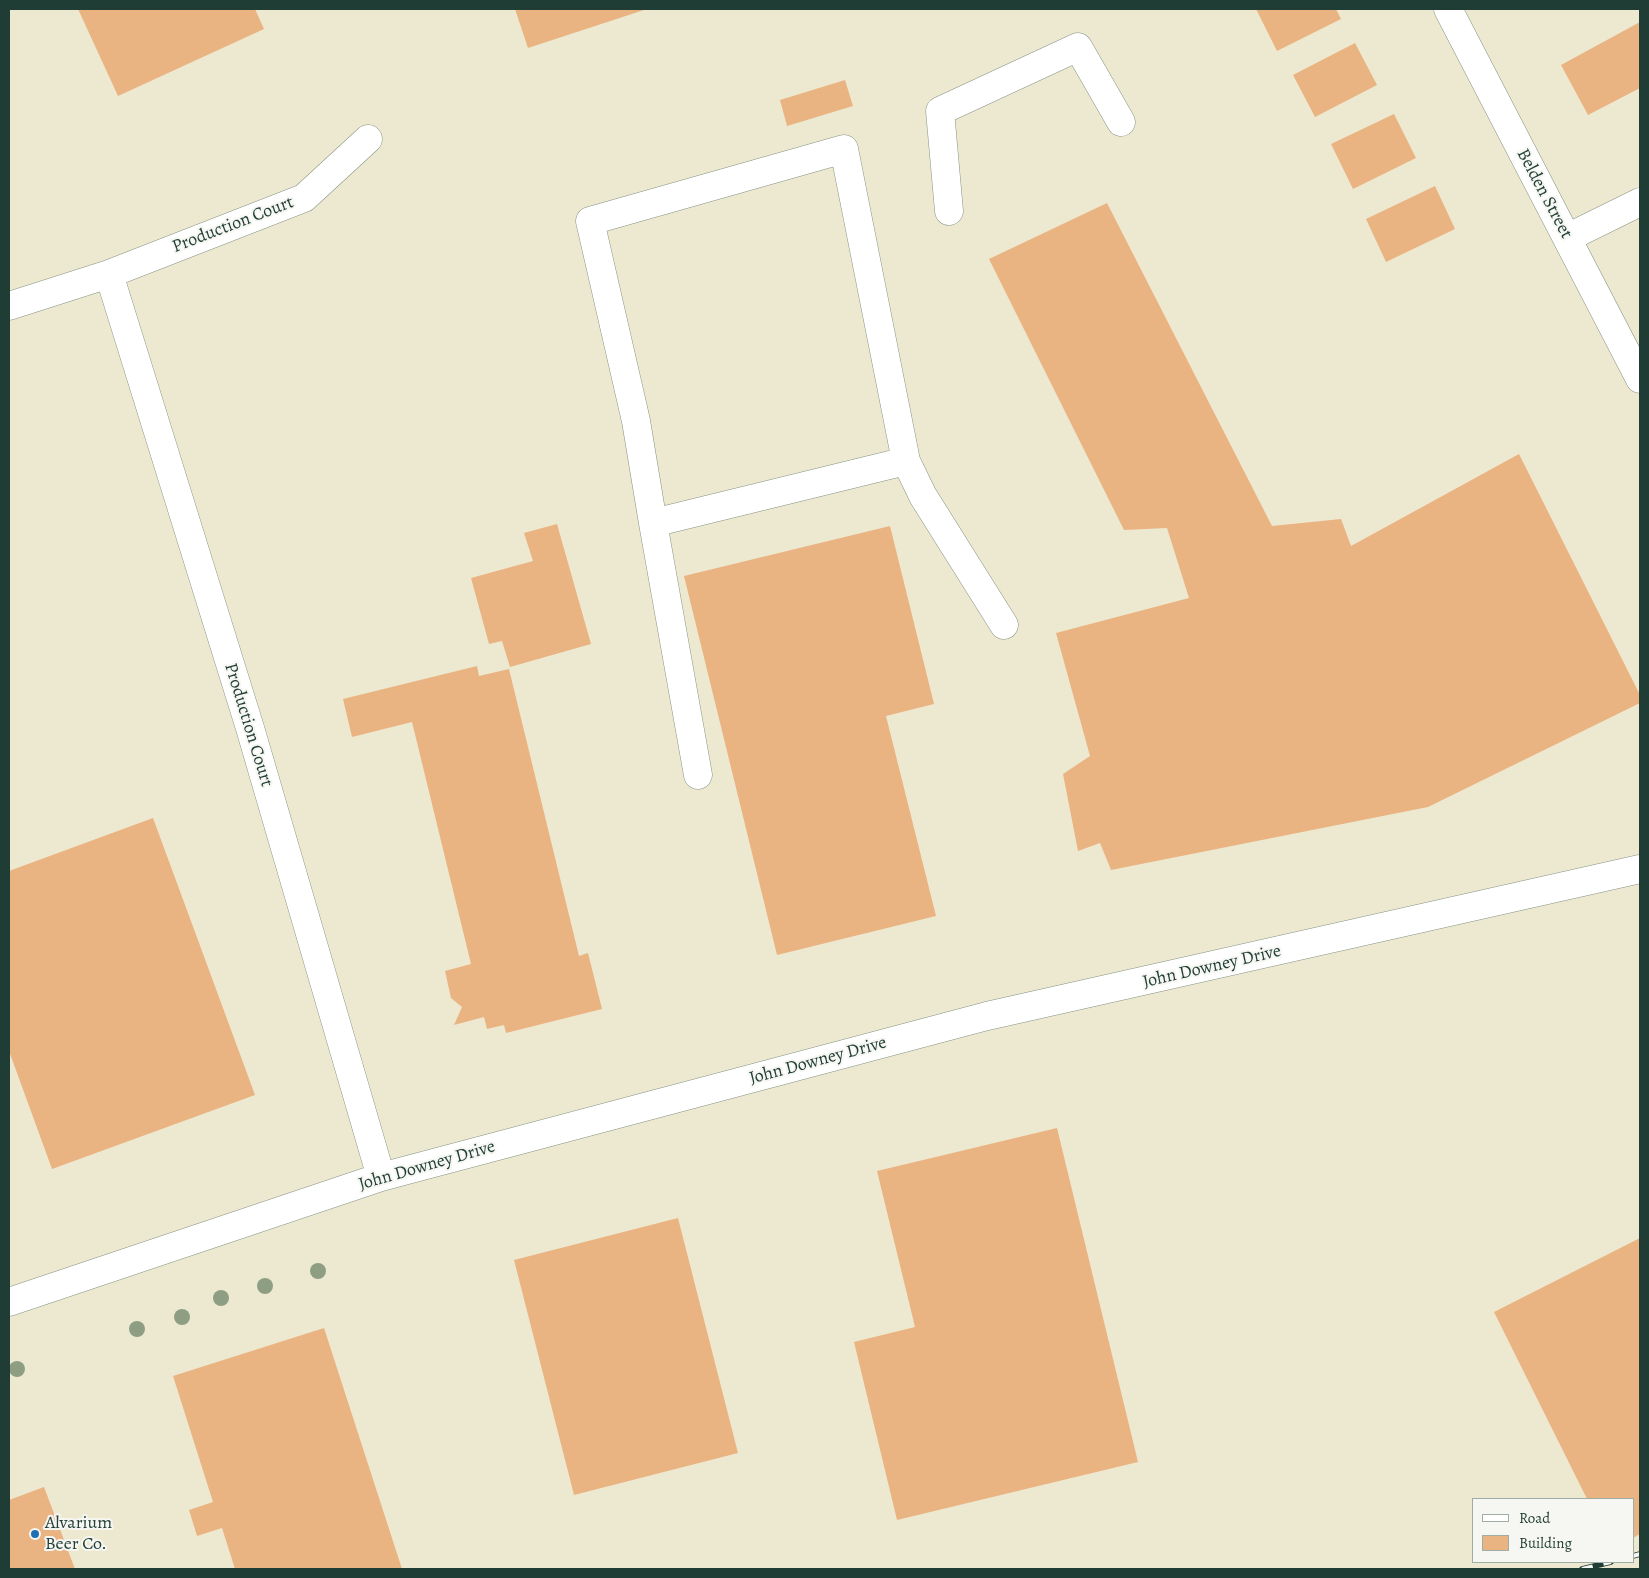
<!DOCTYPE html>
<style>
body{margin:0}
#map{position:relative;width:1649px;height:1578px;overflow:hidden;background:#ede9d1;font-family:Alegreya,serif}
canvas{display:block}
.frame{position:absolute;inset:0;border:10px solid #1f3d34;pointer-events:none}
.legend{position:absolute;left:1472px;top:1498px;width:162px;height:65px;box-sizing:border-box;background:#f6f6f2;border:1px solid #a0aca6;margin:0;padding:6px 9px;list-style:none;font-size:15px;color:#1f3d34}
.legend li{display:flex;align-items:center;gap:10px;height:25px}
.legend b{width:25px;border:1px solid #a0aca6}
</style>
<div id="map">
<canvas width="1649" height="1578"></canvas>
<div class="frame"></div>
<ul class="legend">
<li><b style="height:6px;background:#fff"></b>Road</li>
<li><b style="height:14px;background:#eab382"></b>Building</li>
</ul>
</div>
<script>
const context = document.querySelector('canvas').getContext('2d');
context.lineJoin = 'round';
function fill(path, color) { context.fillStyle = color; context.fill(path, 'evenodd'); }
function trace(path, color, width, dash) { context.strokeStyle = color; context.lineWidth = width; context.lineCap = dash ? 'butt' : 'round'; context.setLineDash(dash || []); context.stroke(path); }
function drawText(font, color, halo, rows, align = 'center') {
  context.font = font + ' Alegreya,serif'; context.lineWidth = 4; context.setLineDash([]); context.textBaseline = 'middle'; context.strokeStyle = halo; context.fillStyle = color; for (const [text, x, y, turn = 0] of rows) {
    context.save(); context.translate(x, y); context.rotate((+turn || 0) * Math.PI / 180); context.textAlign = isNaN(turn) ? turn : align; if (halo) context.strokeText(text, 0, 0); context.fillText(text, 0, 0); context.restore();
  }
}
const building = new Path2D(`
 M78,9H255L264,29L118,96Z
 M515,9H647L528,48Z
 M1256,9H1336L1341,19L1277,51Z
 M1640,22V88L1588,115L1561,65Z
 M1355,43L1377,85L1315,117L1293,75Z
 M845,80L853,106L787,126L780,100Z
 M1394,114L1416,158L1353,189L1331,144Z
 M1435,186L1455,229L1386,262L1366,219Z
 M1107,203L1272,526L1341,519L1351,546L1519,454L1640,695V703L1428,807L1111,870L1100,843L1078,851L1063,774L1090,756L1056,633L1189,598L1167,528L1124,530L989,259Z
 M557,524L591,644L510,667L502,641L489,644L471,578L533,561L524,533Z
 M890,526L934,704L886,716L936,916L777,955L684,576Z
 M477,666L479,676L509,669L579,956L588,953L602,1009L506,1033L504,1025L487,1029L484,1017L454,1025L462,1007L451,998L445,971L471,964L412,722L352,737L343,699Z
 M153,818L255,1095L52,1169L9,1051V871Z
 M1057,1128L1138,1462L897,1520L854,1342L915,1327L877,1171Z
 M678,1218L738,1453L574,1495L514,1260Z
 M1640,1238V1534L1633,1538V1499H1587L1494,1312Z
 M324,1328L402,1569H235L222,1528L197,1536L189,1510L213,1502L173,1376Z
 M44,1487L75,1569H9V1500Z`);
const minor = new Path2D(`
 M1448,9L1640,379
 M949,211L940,111L1078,47L1121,122
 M1567,238L1640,202
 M109,274L250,728L381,1177
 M9,306L109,274L304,198L368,139
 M906,461L653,523L636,421L590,221L844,149L906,461L923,496L1004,625
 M653,523L698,775
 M9,1302L381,1177L987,1016L1640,869`);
const rail = new Path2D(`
 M1633,1556L1640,1554
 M1582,1569L1611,1562`);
const trees = [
 [318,1271],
 [265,1286],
 [221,1298],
 [182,1317],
 [137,1329],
 [17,1369]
];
const markers = [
 [35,1534,5,"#1f6fb2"]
];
const streetNames = [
 ["Belden Street",1544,194,62],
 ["Production Court",233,225,-21],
 ["Production Court",248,725,73],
 ["John Downey Drive",1212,967,-13],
 ["John Downey Drive",818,1061,-15],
 ["John Downey Drive",427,1166,-16]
];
const poiNames = [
 ["Alvarium",45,1524],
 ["Beer Co.",45,1545]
];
fill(building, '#eab382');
trace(minor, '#869382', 29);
trace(minor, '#fff', 28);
trace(rail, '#1f3d34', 5.5);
trace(rail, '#f6f6f2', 4, [11]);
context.fillStyle = '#8e9e83';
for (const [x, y] of trees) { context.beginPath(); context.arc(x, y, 8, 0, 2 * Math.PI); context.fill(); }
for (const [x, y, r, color] of markers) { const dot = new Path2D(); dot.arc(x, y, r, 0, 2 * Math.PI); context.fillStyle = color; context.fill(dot); trace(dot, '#f6f6f2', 2); }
drawText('18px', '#1f3d34', '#f6f6f2', streetNames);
drawText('18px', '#1f3d34', '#f6f6f2', poiNames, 'left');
</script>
